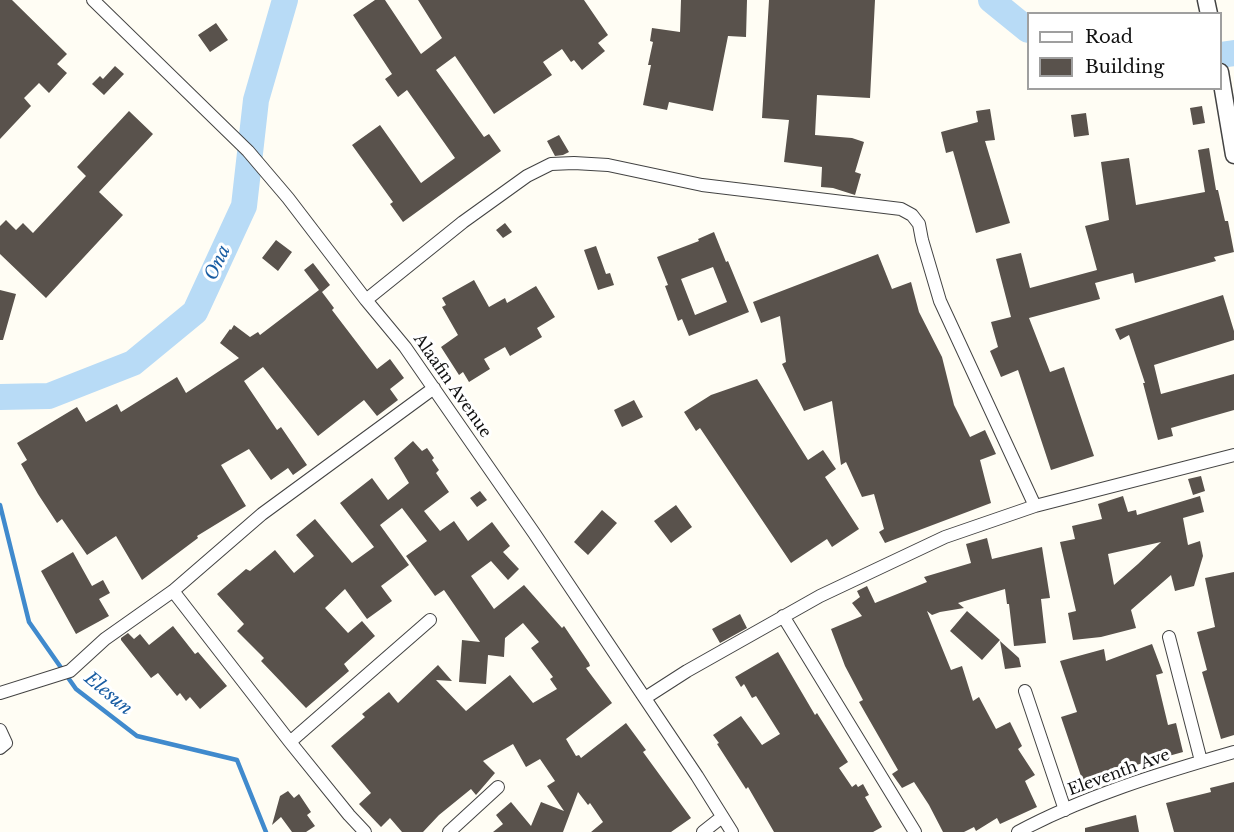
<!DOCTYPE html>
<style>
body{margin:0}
#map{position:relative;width:1234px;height:832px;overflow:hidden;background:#fffdf4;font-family:"Libre Baskerville",serif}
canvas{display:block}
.legend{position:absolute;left:1027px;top:12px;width:195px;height:78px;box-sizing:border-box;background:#fff;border:2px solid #9f9f9f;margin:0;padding:8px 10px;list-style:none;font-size:18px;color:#101010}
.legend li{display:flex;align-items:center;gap:12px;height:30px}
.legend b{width:30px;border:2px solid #9f9f9f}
</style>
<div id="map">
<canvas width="1234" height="832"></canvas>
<ul class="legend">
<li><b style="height:8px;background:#fff"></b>Road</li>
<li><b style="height:16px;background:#59524c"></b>Building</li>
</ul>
</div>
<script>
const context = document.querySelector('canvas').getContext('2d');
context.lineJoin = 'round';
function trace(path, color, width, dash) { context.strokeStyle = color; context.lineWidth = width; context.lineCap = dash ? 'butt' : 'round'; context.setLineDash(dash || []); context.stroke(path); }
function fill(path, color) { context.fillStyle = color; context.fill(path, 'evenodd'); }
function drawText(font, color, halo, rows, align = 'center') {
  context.font = font + ' "Libre Baskerville",serif'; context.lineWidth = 6; context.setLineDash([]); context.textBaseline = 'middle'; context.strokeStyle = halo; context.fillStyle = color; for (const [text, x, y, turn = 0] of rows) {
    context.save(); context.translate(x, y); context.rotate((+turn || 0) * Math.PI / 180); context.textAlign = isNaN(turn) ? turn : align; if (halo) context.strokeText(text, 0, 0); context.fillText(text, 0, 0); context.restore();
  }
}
const stream = new Path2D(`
 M0,505L29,622L76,689L137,736L237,760L266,832`);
const river = new Path2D(`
 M991,0L1028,30
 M1220,55L1234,53
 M0,397L49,396L133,363L195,312L244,206L256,100L285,0`);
const building = new Path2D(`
 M0,0H12L67,54L57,64L67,73L49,93L39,83L24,98L31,106L0,139Z
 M375,0H385L421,54L442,38L418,0H584L608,35L598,43L605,51L582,70L574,60L571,62L562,49L543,62L552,75L494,114L455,56L436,70L484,137L489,134L501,151L403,222L390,204L393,202L352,145L380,125L421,183L455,158L407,90L398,97L385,79L392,74L353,15Z
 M681,0H747L746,37L728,36L713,111L669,102L667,110L643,105L651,65H648L653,42L650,41L652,28L680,32Z
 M769,0H875L870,98L817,95L815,135L852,138L864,142L855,172L861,174L855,195L833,188L821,187L822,167L784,162L789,120L762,118Z
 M216,23L228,40L210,52L198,35Z
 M115,66L124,74L104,95L92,84L100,76L103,79Z
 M1202,106L1205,123L1193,125L1190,108Z
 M990,109L995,140L985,141L1010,223L976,233L953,151L946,153L941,132L978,122L976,111Z
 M129,111L153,134L99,192L123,215L46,298L0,254V226L6,220L16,230L23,223L33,233L86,176L77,167Z
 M1086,113L1089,135L1074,137L1071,115Z
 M559,135L569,152L563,155L555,156L547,141Z
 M1209,148L1216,190H1218L1225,221H1228L1234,252L1214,257L1216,261L1135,283L1133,273L1095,283L1100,299L1029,318L1050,372L1064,367L1094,456L1051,470L1018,370L1001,377L990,351L998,347L991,322L1011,317L996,259L1021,253L1030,288L1097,270L1085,226L1109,220L1101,162L1129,158L1136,205L1205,192L1198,150Z
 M505,223L512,232L503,238L496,230Z
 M714,232L726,262L728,261L749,312L689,336L682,319L678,321L665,286L668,285L657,257L699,241L698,239ZM713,267L727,302L695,315L681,279Z
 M276,240L292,252L278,271L262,258Z
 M596,246L606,274L610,273L614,285L598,290L584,250Z
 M878,254L892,289L911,282L919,312L942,357L954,405L970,437L985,430L996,454L980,460L991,503L885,543L879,532L884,529L874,494L862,497L846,462L841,465L832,401L804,411L782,364L786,362L780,316L761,323L753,302Z
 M313,263L330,285L322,292L334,308L332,310L377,369L390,359L404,378L390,389L398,400L377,416L364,400L318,436L263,367L244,381L277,430L281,427L307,465L293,475L288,468L271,480L249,449L221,465L246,506L197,536L198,538L142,580L116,536L87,555L62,519L57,523L38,494L21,464L27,460L17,443L77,407L86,422L117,404L121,412L177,377L186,393L239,358L220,343L230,329L231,330L234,325L250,337L258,332L260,335L319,290L304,270Z
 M474,280L489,307L505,298L507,303L536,286L555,317L537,328L542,337L510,356L505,347L484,359L490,369L469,382L463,372L459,375L441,347L458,335L442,307L446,305L442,298Z
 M0,290L16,294L3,340H0Z
 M1223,295L1234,331V340L1154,365L1161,394L1234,374V410L1171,428L1173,436L1158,440L1143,383H1145L1129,335L1120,340L1115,329Z
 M757,379L808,460L823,450L836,469L825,477L859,529L832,547L827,539L791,563L700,428L696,431L684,412L711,395Z
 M634,400L643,417L622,427L614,410Z
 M413,441L422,451L427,448L434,458L432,460L439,470L436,473L449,492L424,511L440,531L454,521L468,541L492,522L510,546L503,552L519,569L508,580L491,561L471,576L494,609L524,585L562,628L564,626L589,663L590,666L586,668L612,703L566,739L576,756L579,755L581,758L626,723L646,750L643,752L691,818L671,832H591L603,822L590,803L588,805L578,792L563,832H493L503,824L496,815L511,802L531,826L541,802L564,811L547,786L555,781L540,759L526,767L513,744L483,761L495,773L476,795L471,789L439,815L423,832H402L390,818L381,827L359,804L371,793L331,746L365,717L362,714L389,692L398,703L438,665L452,681L436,680L466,711L510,675L533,703L557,689L550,679L553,677L531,648L539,642L523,623L505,638L504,657L488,655L486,684L459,682L462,640L480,642L444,590L435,596L406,556L427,541L402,508L380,525L409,565L381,586L392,601L367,619L345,589L325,608L348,633L362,621L375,636L344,664L349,671L306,708L261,661L264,658L237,631L244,624L217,594L246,569L250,571L275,550L294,573L314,556L296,535L315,519L352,563L374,547L340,503L372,478L388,500L409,483L394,458Z
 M1201,476L1205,491L1193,495L1188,479Z
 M480,491L487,500L477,507L470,498Z
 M1123,496L1128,512L1136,510L1137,515L1200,496L1204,512L1183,518L1188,545L1200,541L1203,556L1194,586L1175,591L1171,575L1131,610L1136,628L1101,637L1073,640L1068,613L1076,611L1060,542L1075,539L1072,526L1102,519L1098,504ZM1161,542L1138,564L1114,585L1108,554Z
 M676,505L692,527L671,543L654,521Z
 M602,510L617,523L588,555L574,542Z
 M987,538L992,559L1042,547L1050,598L1041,599L1046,643L1014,646L1009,604H1007L1005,589L958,603L964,608L940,612L932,615L927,611L951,670L962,666L973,701L979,697L996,729L1010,722L1022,746L1018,749L1035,775L1025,781L1037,807L1000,824L997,818L976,831L974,827L964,832H943L929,805L914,782L902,788L892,774L898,770L859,702L863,700L845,666L831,629L862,616L852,603L860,597L857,591L867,586L875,603L927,582L924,577L971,563L966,544Z
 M73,552L92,586L103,580L110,593L99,599L109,616L76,634L41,571Z
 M1234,572V735L1221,739L1202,672L1207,670L1197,632L1215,627L1205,578Z
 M967,611L1000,640L982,660L950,631Z
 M740,614L747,628L720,643L712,629Z
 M173,626L195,654L198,652L227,686L200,709L190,697L186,701L180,693L177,696L158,673L151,678L121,640V638L128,633L134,639L140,634L149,645Z
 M1000,641L1019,658L1021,667L1005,669Z
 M1152,644L1163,673L1156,675L1168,725L1176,723L1183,752L1129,767L1130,769L1084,785L1061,717L1077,712L1060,661L1104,649L1106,661Z
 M778,652L815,715L817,713L848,762L839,768L852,787L856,784L858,787L863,784L869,795L865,797L882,827L873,832H774L748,787L746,789L717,744L719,743L713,735L741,716L762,745L780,734L756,696L752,698L744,684L741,687L735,677Z
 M1234,782V832H1174L1166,803L1211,792L1210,788Z
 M288,791L294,798L299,794L311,812L307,815L315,826L306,832H292L281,817L272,825L280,796Z
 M1136,815L1139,832H1085V828Z`);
const minor = new Path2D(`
 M93,0L248,151L288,198L366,300L405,347L534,533L697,776L732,832
 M366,300L463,222L527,176L551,164L574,163L608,165L702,185L901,209L912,215L919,224L922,240L940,301L1035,506
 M173,591L290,742L349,815L365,832
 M783,616L915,832
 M1169,637L1201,761
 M1025,691L1065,810
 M0,693L70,671L105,639L173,591L262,514L434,388
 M645,698L687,671L820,596L945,537L1035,506L1234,455
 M0,730L6,743L0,748
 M290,742L430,620
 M449,832L498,787
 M703,832L722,817
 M1018,832C1085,796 1161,773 1234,752`);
const tertiary = new Path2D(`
 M1206,0L1209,14
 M1220,72L1234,155`);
const streetNames = [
 ["Alaafin Avenue",452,386,55],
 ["Eleventh Ave",1119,773,-20]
];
const waterNames = [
 ["Ona",218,263,-65],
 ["Elesun",108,694,40]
];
trace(stream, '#408acd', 4.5);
trace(river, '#b8dbf6', 26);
fill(building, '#59524c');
trace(minor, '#434343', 14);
trace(tertiary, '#434343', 19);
trace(minor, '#fff', 12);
trace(tertiary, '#fff', 16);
drawText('16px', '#101010', '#fff', streetNames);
drawText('italic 18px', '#195da3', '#fff', waterNames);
</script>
